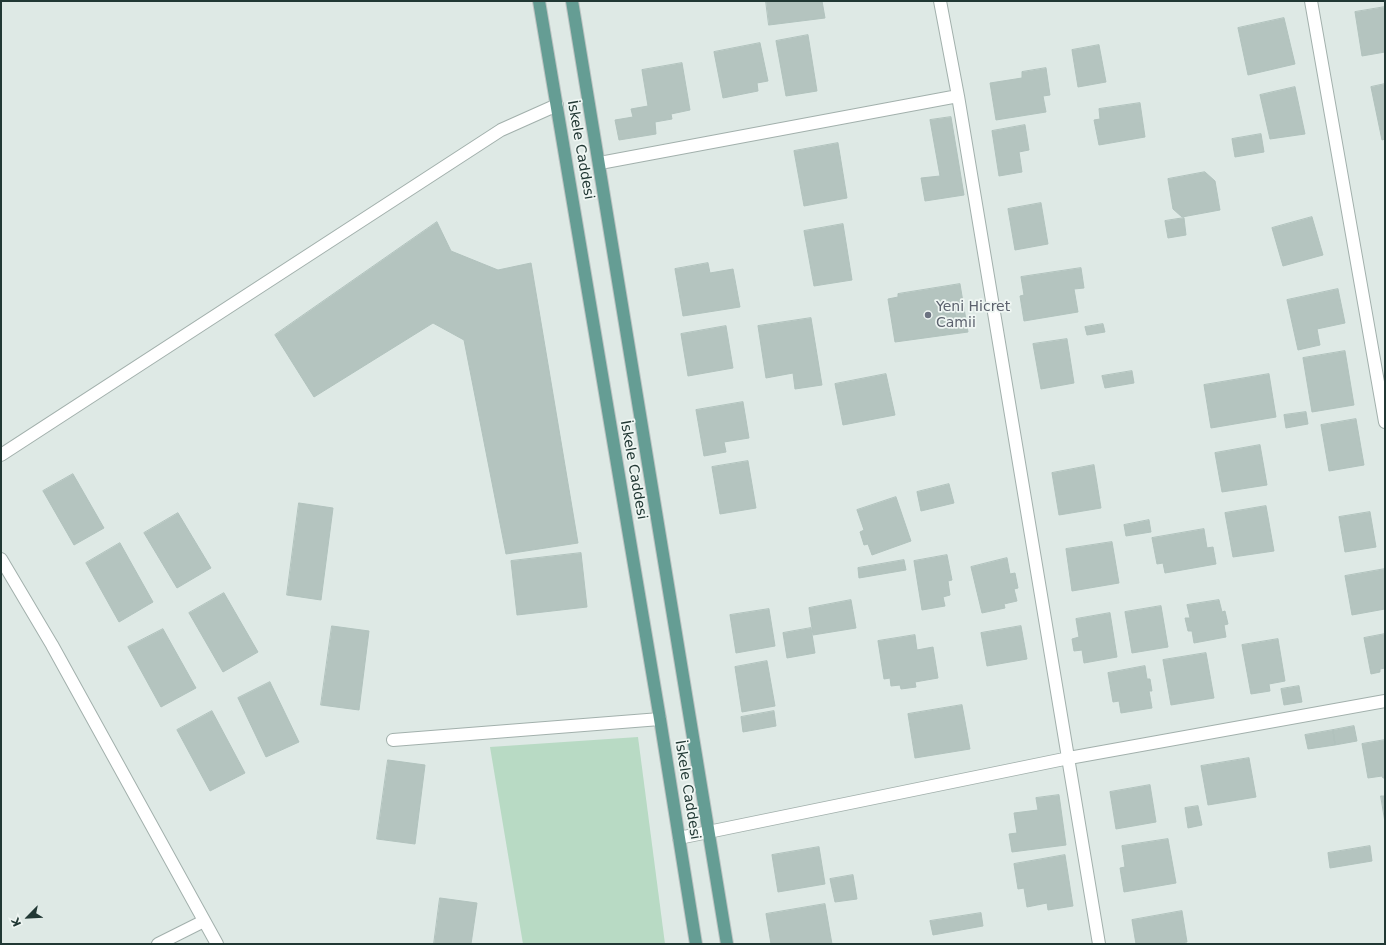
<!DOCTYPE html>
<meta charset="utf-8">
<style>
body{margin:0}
#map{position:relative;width:1386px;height:945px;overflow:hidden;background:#dee9e5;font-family:"DejaVu Sans",sans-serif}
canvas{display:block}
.frame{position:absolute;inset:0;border:2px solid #213834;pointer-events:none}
.north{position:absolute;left:8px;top:897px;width:40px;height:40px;-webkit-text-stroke:3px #eff6f3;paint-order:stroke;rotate:246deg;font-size:11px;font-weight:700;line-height:16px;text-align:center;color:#213834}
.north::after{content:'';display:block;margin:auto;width:14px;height:18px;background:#213834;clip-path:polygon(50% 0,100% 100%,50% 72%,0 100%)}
</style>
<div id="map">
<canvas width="1386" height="945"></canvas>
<div class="frame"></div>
<div class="north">K</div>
</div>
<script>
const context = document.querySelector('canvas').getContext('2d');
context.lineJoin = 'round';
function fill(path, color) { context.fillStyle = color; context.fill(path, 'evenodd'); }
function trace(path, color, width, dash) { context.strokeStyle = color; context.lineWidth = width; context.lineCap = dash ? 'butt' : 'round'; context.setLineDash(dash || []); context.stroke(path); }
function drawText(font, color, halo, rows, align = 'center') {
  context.font = font + ' "DejaVu Sans",sans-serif'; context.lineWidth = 3.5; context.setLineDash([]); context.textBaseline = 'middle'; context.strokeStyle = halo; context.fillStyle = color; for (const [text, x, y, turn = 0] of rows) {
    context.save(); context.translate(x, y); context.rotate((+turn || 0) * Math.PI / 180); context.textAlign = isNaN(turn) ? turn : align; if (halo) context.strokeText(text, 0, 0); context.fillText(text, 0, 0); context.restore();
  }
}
const green = new Path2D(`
 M638,737L665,944H523L490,747Z`);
const building = new Path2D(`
 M766,1H822L825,18L769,25Z
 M1385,7V52L1362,56L1355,12Z
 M1284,18L1295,64L1248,75L1238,28Z
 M808,35L817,91L786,96L776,41Z
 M760,43L768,81L757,83L758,91L723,98L714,52Z
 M1099,45L1106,82L1078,87L1072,50Z
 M682,63L690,110L671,114L672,119L655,122L656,134L619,140L615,120L633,117L631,109L648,106L642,70Z
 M1046,68L1050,95L1043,96L1046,112L996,120L990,83L1022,78V72Z
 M1385,84V139L1382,140L1371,87Z
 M1295,87L1305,134L1270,139L1260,95Z
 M1140,103L1145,137L1099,145L1094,120L1100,119L1099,109Z
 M951,117L964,195L925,201L921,178L940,176L930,120Z
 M1025,125L1029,150L1019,152L1022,172L999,176L992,131Z
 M1261,134L1264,152L1235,157L1232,139Z
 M838,143L847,198L804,206L794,151Z
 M1205,172L1215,181L1220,210L1182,217L1173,209L1168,179Z
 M1041,203L1048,244L1015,250L1008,209Z
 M1312,217L1323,255L1283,266L1272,228Z
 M1184,218L1186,235L1168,238L1165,221Z
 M437,222L451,251L498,270L531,263L578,543L506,554L464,340L433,323L314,397L275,335Z
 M843,224L852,280L814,286L804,231Z
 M708,263L710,273L733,269L740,307L683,316L675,269Z
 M1081,268L1084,288L1074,289L1078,312L1024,321L1020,296L1024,295L1021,277Z
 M960,284L968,332L895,342L888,299L898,297V294Z
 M1338,289L1345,323L1317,329L1320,345L1298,350L1287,300Z
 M811,318L822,385L795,389L793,373L766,378L758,326Z
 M1103,324L1105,332L1087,335L1085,327Z
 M726,326L733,368L688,376L681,334Z
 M1067,339L1074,383L1041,389L1033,344Z
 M1345,351L1354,405L1312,412L1303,358Z
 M1132,371L1134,383L1105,388L1102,376Z
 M886,374L895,415L843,425L835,384Z
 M1269,374L1276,417L1211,428L1204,385Z
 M743,402L749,438L724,442L726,452L704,456L696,410Z
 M1306,412L1308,424L1286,428L1284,415Z
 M1356,419L1364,465L1329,471L1321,425Z
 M1260,445L1267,485L1222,492L1215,453Z
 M748,461L756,508L720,514L712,467Z
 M1094,465L1101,508L1059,515L1052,473Z
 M73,474L104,528L74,545L43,491Z
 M949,484L954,503L921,511L917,492Z
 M896,497L911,541L872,555L868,544L864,545L860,532L864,530L857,510Z
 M299,503L333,508L321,600L287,595Z
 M1266,506L1274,551L1233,557L1225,513Z
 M1370,512L1376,547L1345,552L1339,517Z
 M178,513L211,568L177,588L144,533Z
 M1149,520L1151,532L1126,536L1124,525Z
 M1204,529L1207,548L1213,547L1216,564L1165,573L1163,563L1157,564L1152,538Z
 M1112,542L1119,583L1072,591L1066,549Z
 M120,543L153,602L119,622L86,563Z
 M581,553L587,607L517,615L511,561Z
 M947,555L952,580L948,581L950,595L943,597L945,606L922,610L914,561Z
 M1007,558L1010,574L1015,573L1018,588L1014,589L1017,601L1004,604L1005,608L982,613L971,567Z
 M904,560L906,570L859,578L858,568Z
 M1385,569V609L1352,615L1345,576Z
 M224,593L258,652L223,672L189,613Z
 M851,600L856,628L813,635L809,608Z
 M1219,600L1222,612L1225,611L1228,624L1224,625L1226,637L1194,643L1192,631H1188L1185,618H1190L1187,605Z
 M1161,606L1168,647L1132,653L1125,612Z
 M769,609L775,646L736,653L730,615Z
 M1110,613L1117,657L1084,663L1082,650L1074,651L1072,639L1079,637L1076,619Z
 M332,626L369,631L359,710L321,705Z
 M1021,626L1027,659L987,666L981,633Z
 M811,628L815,653L787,658L783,633Z
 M163,629L196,688L161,707L128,647Z
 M1385,634V668L1380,669V672L1371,674L1364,638Z
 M915,635L917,650L933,647L938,678L915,682L916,687L901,689L900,685L891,686L890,678L884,679L878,641Z
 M1278,639L1285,681L1269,684L1270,691L1251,694L1242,645Z
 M1206,653L1214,698L1171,705L1163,660Z
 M767,661L775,706L742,712L735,667Z
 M1145,666L1147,679H1150L1152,691H1149L1152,708L1121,713L1119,701L1113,702L1108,673Z
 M270,682L299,742L266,757L238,698Z
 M1299,686L1302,702L1284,705L1281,689Z
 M962,705L970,749L915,758L908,714Z
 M212,711L245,773L210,791L177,730Z
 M774,711L776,726L743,732L741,717Z
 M1354,726L1357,741L1335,745L1333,730Z
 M1333,730L1335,745L1308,749L1305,735Z
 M1385,740V778H1383L1382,776L1368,778L1362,744Z
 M1249,758L1256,797L1208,805L1201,766Z
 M388,760L425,765L415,844L377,839Z
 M1150,785L1156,822L1116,829L1110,792Z
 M1059,795L1066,845L1012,852L1009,834L1017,833L1014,813L1038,810L1036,798Z
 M1381,796H1385V822Z
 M1198,806L1202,825L1188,828L1185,808Z
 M1168,839L1176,883L1124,892L1120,868L1125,867L1122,846Z
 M1370,846L1372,861L1330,868L1328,853Z
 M819,847L825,884L778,892L772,855Z
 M1065,855L1073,906L1048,910L1047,903L1027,907L1024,888L1018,889L1014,864Z
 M853,875L857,899L835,902L830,879Z
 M440,898L477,903L471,944H434Z
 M825,904L832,944H771L766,914Z
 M1182,911L1187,942L1176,944H1136L1132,920Z
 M981,913L983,926L933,935L930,921Z`);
const minor = new Path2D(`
 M940,1L958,96L1099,944
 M1311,1L1385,422
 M600,163L958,96
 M1,455L501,130L557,105
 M1,559L52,645L217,944
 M393,740L660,719
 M679,838L1069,758L1385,701
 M158,944L204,921`);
const major = new Path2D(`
 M539,1L660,719L696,944
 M572,1L727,944`);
const markers = [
 [928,315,4,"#6b7280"]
];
const streetNames = [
 ["İskele Caddesi",580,150,80],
 ["İskele Caddesi",633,470,80],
 ["İskele Caddesi",687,790,81]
];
const worshipNames = [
 ["Yeni Hicret",936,307],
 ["Camii",936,323]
];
fill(green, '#b8dac4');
fill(building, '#b4c4bf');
trace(building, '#b1c2bd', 1);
trace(minor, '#a2b0ac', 14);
trace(major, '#bcc3c2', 14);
trace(minor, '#fff', 12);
trace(major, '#659d94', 12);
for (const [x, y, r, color] of markers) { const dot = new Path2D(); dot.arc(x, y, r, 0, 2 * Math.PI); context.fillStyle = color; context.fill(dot); trace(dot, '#eff6f3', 1.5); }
drawText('14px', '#213834', '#eff6f3', streetNames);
drawText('14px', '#5b616d', '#eff6f3', worshipNames, 'left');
</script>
